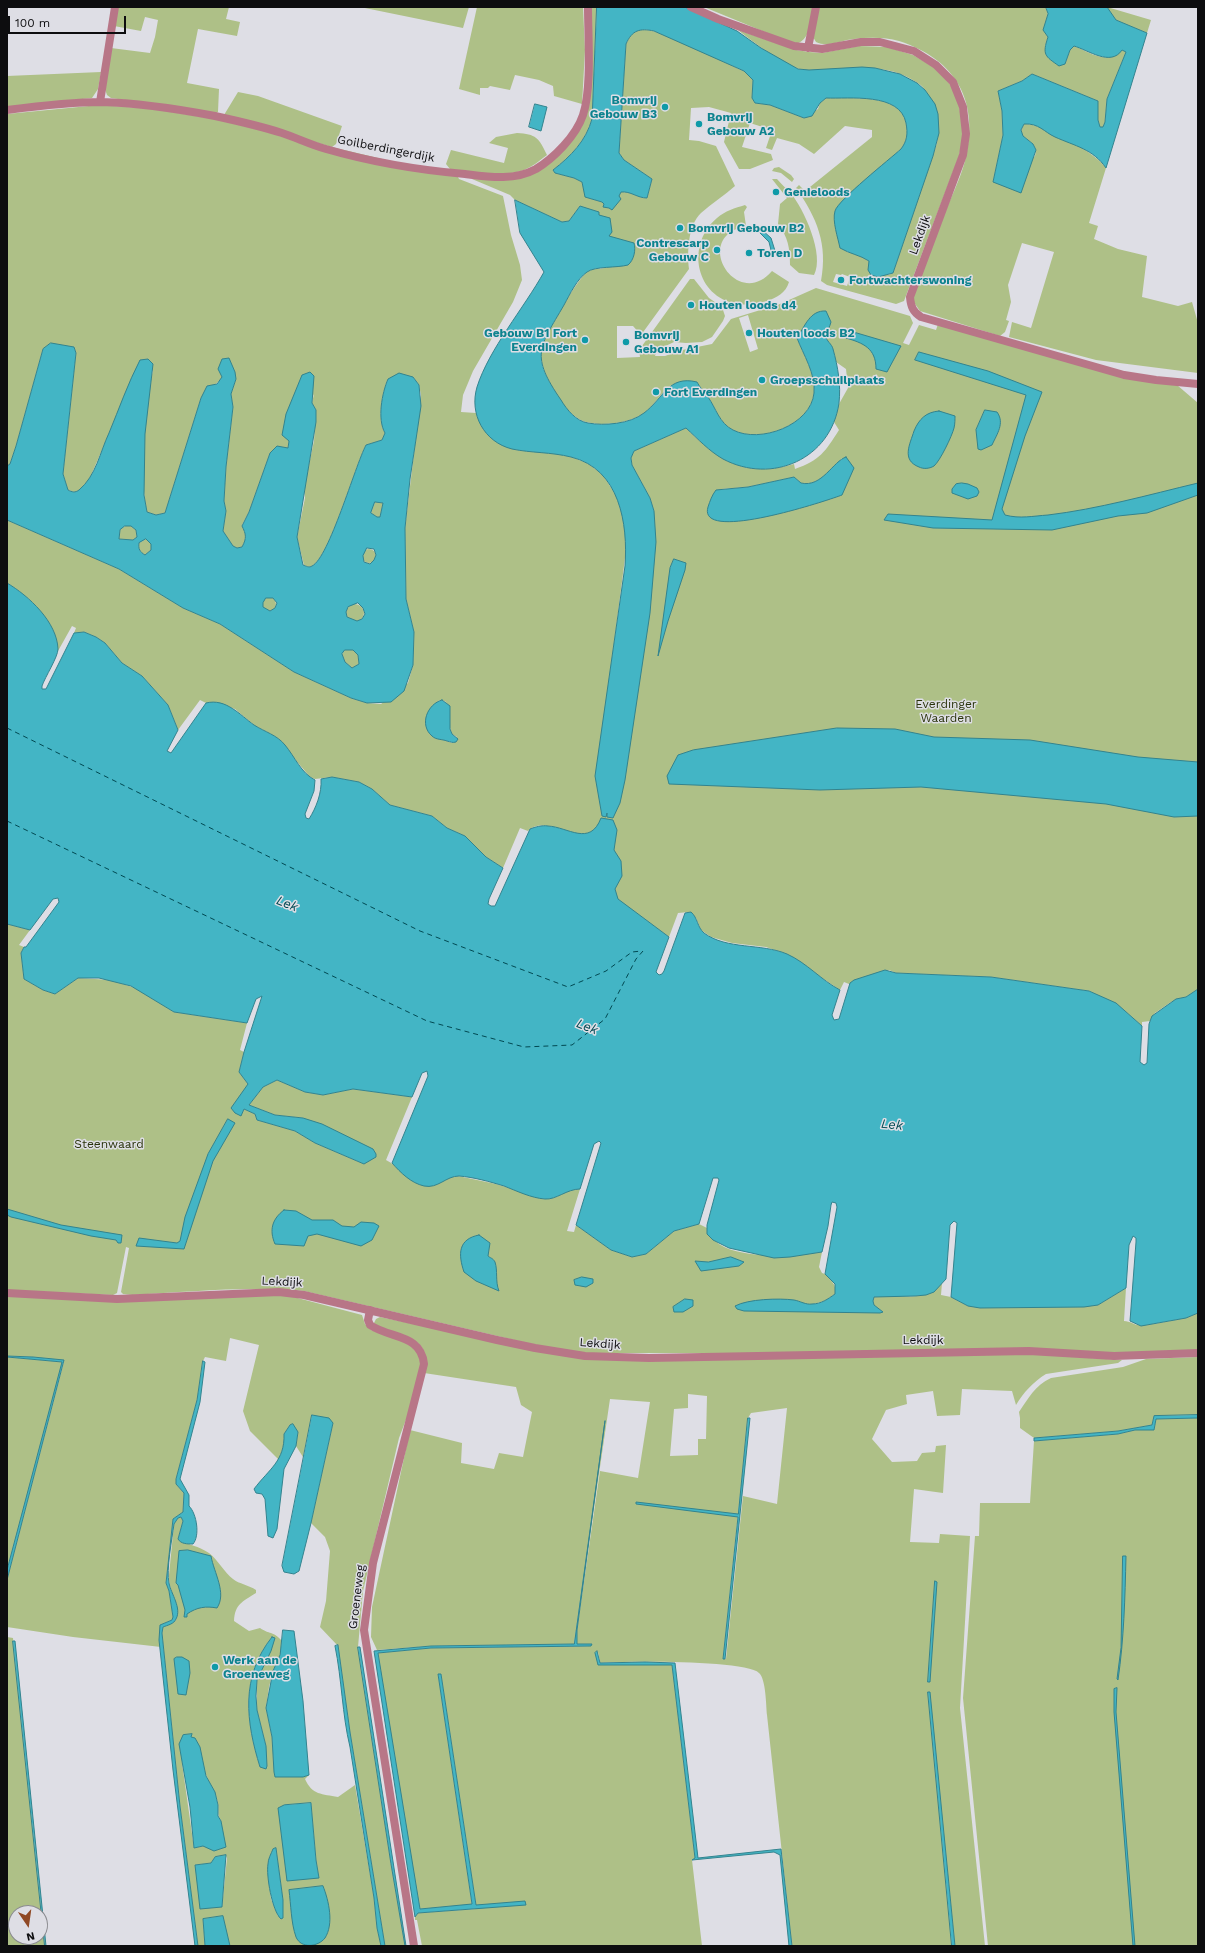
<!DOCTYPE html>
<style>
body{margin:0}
#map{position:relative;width:1205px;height:1953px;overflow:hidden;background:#dedee5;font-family:"Work Sans",sans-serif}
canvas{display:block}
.frame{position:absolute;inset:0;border:8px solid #0d0d0f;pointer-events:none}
.north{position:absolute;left:8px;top:1905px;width:40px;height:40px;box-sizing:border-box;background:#dedee5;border:1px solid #8a8a8f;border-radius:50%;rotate:167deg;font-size:11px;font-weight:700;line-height:16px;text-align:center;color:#0d0d0f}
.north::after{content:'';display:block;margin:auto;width:14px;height:18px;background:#904925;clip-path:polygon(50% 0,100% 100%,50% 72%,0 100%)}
.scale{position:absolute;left:8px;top:16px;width:118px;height:18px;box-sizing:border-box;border:2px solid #0d0d0f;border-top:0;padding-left:5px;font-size:12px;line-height:14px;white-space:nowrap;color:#0d0d0f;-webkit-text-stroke:3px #dedee5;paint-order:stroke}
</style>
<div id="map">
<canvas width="1205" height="1953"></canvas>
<div class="frame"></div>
<div class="north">N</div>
<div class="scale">100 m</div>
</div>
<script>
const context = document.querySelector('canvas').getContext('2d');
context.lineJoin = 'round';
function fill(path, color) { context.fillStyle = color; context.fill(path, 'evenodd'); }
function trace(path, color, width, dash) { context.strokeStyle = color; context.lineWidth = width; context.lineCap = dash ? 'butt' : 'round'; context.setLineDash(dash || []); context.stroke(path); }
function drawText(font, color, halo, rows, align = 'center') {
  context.font = font + ' "Work Sans",sans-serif'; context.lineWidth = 3; context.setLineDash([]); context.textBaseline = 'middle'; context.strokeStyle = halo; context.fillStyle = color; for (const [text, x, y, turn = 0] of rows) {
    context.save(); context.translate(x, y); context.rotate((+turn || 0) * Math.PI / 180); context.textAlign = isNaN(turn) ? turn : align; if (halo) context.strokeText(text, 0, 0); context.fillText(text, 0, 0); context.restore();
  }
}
const green = new Path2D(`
 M117,7H229L226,19L240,22L237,36L198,29L187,83L219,89L218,112L216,113L111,98L107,95L105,89L111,48L150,53L155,37L158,20L145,17L141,31L114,26Z
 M360,7H469L463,28Z
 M477,7H583L585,50L582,104L554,96L553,86L539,80L515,75L510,90L490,86L488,88H480V95L459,89Z
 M590,7H597L592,119C586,140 571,156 553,170L555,173L574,178L582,182L586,197L602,202L606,207L609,208L621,192C631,191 637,198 647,198L652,179L624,160L619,153L626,44C629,38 631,32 638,30C655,24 725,63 744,71L753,80L752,98L755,103L770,105L804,118L818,109L820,103L826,98C849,99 900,92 906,123C908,134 907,141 901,149L835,210L847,252L858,254L869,261V265L888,275L893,273L937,143C939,130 934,120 931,108C929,102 928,95 925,90C922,85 916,82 911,79C871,57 839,77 800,69C784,66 752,41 738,30L796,50L809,52L822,53L859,46L887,47L913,55L937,69L946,78L957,96L964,132L959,156L907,293L904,301L896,304L827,285L821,281C828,244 817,218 796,188L799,185L805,191L872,137V130L845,126L814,154L799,144L777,138L772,150L766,148L772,130L750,123L742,147L771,154L773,160L750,169H739L724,142L731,113L709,107L691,108L689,140L699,141L716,146L735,186C724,196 712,203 701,213C688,225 687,252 689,269L641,335L633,326H617V358L640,357L639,350L642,346L690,279H694L709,298L722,307L725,316L723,321L712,337L702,342L686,343L674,342L657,350L655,356H665L682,350L712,344L731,319L780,304L816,288L910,316L913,323L903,343L909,345L919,325L936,330L938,324L1177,385L1198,403V989L1186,997L1171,1002L1155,1013L1150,1021L1142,1022V1026L1126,1012L1089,991L991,977L896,973L889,970L849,984L844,982L840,990L786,954L766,947L732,943L711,937L701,930L696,918L689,912L678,913L669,937L626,906L560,868L569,832C558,828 537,820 528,831L520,828L503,868L486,857L465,836L447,828L432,816L390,805L372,789L359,782L332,777L315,779L310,777L276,737L255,726L235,709L217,703H206L200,700L178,730L168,705L142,676L122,663L105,643L96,637L84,632L74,633L76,628L72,626L58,651C53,621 33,599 7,583V520L119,569L183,608L220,624L294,672L351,698L367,703L381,704L408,683L413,665L414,632L406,599L405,528L421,395L419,385L413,377L388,379C382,393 377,419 385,433L382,440L366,445C355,466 329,558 312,566C309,568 306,566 304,565L297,537L305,498L304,487L314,441L316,410L312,403L314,394L289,441L288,448L270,453L249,512L242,525C246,534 247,538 242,547L237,548L233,546L223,531L226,511L224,501L226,467L233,407L231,394L236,379L223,377L201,398L165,513L156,515L147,512C139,474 144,407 153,370L118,413L89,480L78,491L74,492L68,490L63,474L76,353L74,347L43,349L16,446L10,464L7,466V114L99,105L154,109L214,119L458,177L459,179L503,196L511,235L520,265L522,280L513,302L473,371L463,395L461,412L476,413L480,423L489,436L517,450L553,453L572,457L589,464L603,475L617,497L625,525L626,550L608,691L654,511L650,498L632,465L631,458L634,451L686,428C720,462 746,478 794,464L795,469C820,460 825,452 839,430L834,422L839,404L848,388L846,369L836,362L832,347L827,340L826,334L829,330L797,338C803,354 816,374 814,393C811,425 760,444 733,430C719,423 716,408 708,397C704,391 700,388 697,382C690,383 676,382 670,386C660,394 653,407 643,414C627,424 591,429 576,417C559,405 540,373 541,352C541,341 577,279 587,272C592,268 599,269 605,268L612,238L609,236L598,215L580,206L569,221L562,222L515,200L510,195L472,179L505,180L533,174L585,119ZM836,274L841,275L842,274L850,277L847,286L833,282ZM748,315L758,349L750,352L739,318ZM842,458L836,485L708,513L722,489L748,487L794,477L801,483C816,487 834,470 842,458ZM442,700L446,702C449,713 448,724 452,734L457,737L452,743L431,735L426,723L438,701Z
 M704,7H813C810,21 811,42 794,44Z
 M819,7H1046L1048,14L1044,30L1048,37L1045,47L1065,64L1070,50L1074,46C1085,50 1097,59 1110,57C1115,56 1119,51 1124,50L1126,52L1107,99L1105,122L1103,127H1100L1098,120V101L1037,76L1032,74L1022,81L998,91L1002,111L1003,135L993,182L1035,156L1036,150L1033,144L1023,136L1021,131L1024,124C1043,123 1095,152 1106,168L1089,223L1098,226L1094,239L1118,249L1147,256L1142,297L1178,306L1192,302L1198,323V373L1096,360L1009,337L1012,322L1031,328L1054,252L1022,243L1008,285L1011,302L1006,320L1009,321L1005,332L1000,336L920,311L913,301V297C923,270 933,244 943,217C950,199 960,180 965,161C980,102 957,60 899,41C885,37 869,37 854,39C841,40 828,48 816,42L813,37Z
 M1107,7L1151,20L1147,33L1115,20Z
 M101,72L98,89L92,98L7,107V76Z
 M238,92L258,96L342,126L336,144L332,147L224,115Z
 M517,133C536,134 539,138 547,155C539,161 531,168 521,171C502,177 470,172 450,169L446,164L451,150L504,163L508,148L489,143L496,137Z
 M779,167L791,175L794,179L792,182L781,173L772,171L774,168Z
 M772,179H777C781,184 786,188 790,192C804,209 825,255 814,275L799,273L790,265C790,248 788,237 778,224L780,204L787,198Z
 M745,205L747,207L744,212L746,226C690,237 737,312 772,271L789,282C786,293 776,298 767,301C756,304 745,306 733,303C694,293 687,243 717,218C725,211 735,208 745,205Z
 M375,502L383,503L380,517H377L371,513Z
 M125,526H131L136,530L137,537L133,540L119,539L120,530Z
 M146,539L151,544V550L145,555C140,552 138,549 139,543Z
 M362 556a7 7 0 1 1 14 0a7 7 0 1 1-14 0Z
 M262 604a7 7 0 1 1 14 0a7 7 0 1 1-14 0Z
 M346 613a9 9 0 1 1 18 0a9 9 0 1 1-18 0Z
 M345,650H353L358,655L359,664L352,668L345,662L342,654Z
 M7,924L30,930L19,945L24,947L21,953L24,979L43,990L55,994L78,978L111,980L138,989L174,1012L247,1023L240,1050L244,1052L239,1072L248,1084L242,1113L244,1109L255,1114L257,1120L295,1131L315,1143L364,1164L303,1118L275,1115L249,1105L263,1087L277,1080L305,1092L323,1095L353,1089L412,1097L386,1160C398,1166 406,1178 419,1184L458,1176L496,1184L545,1199L556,1197L569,1190L580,1189L567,1231L574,1232L576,1225L611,1250L632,1257L646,1254L674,1231L699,1224L707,1228V1234C711,1237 715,1241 719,1244C743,1260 794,1255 822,1252L819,1267L822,1273L825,1274C831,1281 837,1284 835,1294L825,1301L810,1305L882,1312L874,1305L873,1301L874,1297C900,1291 920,1306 942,1283L941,1295L951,1297L968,1306L1098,1305L1126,1288L1124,1321C1130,1321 1134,1325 1139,1325C1153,1325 1185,1319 1198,1313V1350L1148,1353H585L536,1345L304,1291C247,1286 189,1292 132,1295L123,1294L121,1292L129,1248L126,1247L117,1293L113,1295L7,1290Z
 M7,1296H290L362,1315L365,1324L371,1330L412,1345L417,1350L421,1364L407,1417L399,1438L363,1591L358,1647L391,1864L405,1946H385L350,1732L338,1646L320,1627L326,1601L330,1551L325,1537L311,1523L333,1423L312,1415L303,1457L296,1446L298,1432L290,1425L284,1434V1445L279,1460L250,1431L243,1411L259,1345L230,1338L226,1361L205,1357L203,1361L197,1400L176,1479V1484L184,1493L183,1512L173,1519L166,1583L169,1591L173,1617L172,1620L160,1625L161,1647L73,1637L7,1627V1580L64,1361L33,1357L7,1356Z
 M380,1317L576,1358L1029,1354L1122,1360L1118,1363L1046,1374C1033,1382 1024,1392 1016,1405L1012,1391L962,1389L960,1415L937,1416L933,1391L906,1395L907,1404L886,1410L872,1439L892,1462L917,1461L922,1453L935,1452L936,1446L946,1445L943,1493L914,1489L910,1542L939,1543L940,1534L970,1536L960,1708L985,1946H955L929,1692L952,1946H792L767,1715C766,1705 766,1679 759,1673C747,1660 623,1661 600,1663L598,1652V1665L672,1664L695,1858L692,1860L702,1946H422L417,1920H415V1917L418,1913L475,1909L476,1905L441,1674H438L472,1905L420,1909L398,1797L378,1653L431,1648L591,1646V1644H577V1630L600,1471L638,1478L650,1402L610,1399L574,1644L431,1646L377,1650L371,1637L372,1607L410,1430L462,1443L461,1463L494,1469L499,1453L523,1457L532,1412L521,1405L516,1387L424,1373C425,1368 426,1360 425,1354C421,1337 393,1332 378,1327L374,1323L376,1319ZM688,1394L707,1396L706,1439H698V1455L670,1456L674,1409L688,1408ZM787,1408L777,1504L743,1496L726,1659L723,1658L748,1418L751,1413Z
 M7,1357L63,1362L7,1570Z
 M1198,1357V1415L1154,1416L1152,1425L1118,1431L1034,1438L1020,1428V1418L1019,1412C1028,1399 1035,1385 1051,1378L1123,1367L1146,1359Z
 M1198,1418V1946H988L963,1698L975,1536H979L980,1503H1030L1034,1441L1118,1434L1135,1430H1154L1156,1419Z
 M181,1517L183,1521L178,1539C188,1545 199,1546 209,1553C218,1560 224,1572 233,1579C239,1584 249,1585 256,1590V1593C242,1602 235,1604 234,1621L249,1631L260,1628C270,1635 272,1630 282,1641L280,1655L273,1671L269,1687L266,1708L272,1737L275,1777H303L309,1775L305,1779C312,1795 322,1794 338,1797L355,1785L374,1898L377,1928L381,1946H230L226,1933L203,1919L205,1946H198L180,1806L162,1633L163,1627L176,1620C180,1604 168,1591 169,1575L174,1524L178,1518ZM272,1637L257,1680V1710L266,1746L260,1767C246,1722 240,1676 272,1637ZM192,1734L191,1737C206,1754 199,1760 207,1777C210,1786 216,1793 218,1803C219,1811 217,1814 221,1821L203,1846L194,1848L182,1763ZM311,1803L316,1860L319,1878L284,1805ZM276,1849L283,1900L278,1916L271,1899L268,1874V1864L273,1850ZM226,1856L227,1858L222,1907L195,1865L211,1863L215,1857Z
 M7,1637L13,1638L45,1946H7ZM16,1913H40V1937H16Z`);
const water = new Path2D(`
 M597,7H685L737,31L761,48L798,69L809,70L862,67L875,68L900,74L917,83L925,90L935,104L938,114L939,133L933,156L893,273L878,277L871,275L868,270L869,261C860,255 850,254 840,248C838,238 832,221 835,211C838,200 890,159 901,149C907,141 908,134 906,123C900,92 849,99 826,98L820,103L812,116L804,118L770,105L755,103L752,98L753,80L744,71L654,31C640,28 632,30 626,44L619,153L624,160L652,179L647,198C637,198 631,191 621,192L619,196L621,199L612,210L609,208L603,207L604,204L602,202L585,197L582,182L574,178L555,173L553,170C571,156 586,141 592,119Z
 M1046,7H1107L1116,20L1147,33L1106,168C1093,149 1075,146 1055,137C1044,132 1039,123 1024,124L1021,130L1023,136L1033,144L1036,150L1021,193L993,182L1003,135L1002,111L998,91L1022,81L1032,74L1037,76L1098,101V120L1100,127H1103L1105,122L1107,99L1126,52L1122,50C1111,67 1088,50 1074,46L1070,50L1065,64L1059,66C1045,56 1042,55 1048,37L1043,30L1048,14Z
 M535,104L547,107L541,131L529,127Z
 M515,200L562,222L569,221L580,206L599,212V215L610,218L612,232L609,236L634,243C636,250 634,260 628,265C617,268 595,266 587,272C577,279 570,294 564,305C539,348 530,355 561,400C567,410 576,421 588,423C604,426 630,424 644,413C664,398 668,375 697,382C700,388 704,391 708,397C716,408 719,423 733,430C760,444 811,425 814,393C816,374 803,354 797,338C805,326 810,310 826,311L831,322C830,327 826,332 826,336C826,341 832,344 833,349C838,367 841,385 839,403C831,459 772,485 723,459C709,451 698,439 686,428L634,451L631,458L632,465L650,498L654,511L656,542L650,613L625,780L620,803L613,818L607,817V813L606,817L602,816L595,776L625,566C628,524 620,469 571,457C551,452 531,453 512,449C484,442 469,414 477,387C489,349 524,308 544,272L520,233Z
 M762,230L771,238L776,254H772L769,242L760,233Z
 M850,331L901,346L887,372L876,369C876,348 863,343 846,338L845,332Z
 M51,343L74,347L76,353L63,474L68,490C72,492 75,493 79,490C96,476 100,452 109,433C119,409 128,383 140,360L148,359L153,364L145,434L144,495L147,512L156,515L165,513L201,398L207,386L217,384L222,377L218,369L222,359L229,358L235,372L236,379L231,394L233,407L226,467L224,501L226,511L223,531L233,546L237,548L242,547C247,538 246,534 242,526L249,512L270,453L277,446L288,448L289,441L282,435L286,414L302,375L310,372L314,376L312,403L316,410V422L297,537L303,565C306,566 309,568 312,566C329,558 355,466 366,445L382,440L385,433C377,419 382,393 388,379L399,373L413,377L419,385L421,406L410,479L405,528L406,599L414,632L413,665L404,691L391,702L367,703L351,698L294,672L220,624L183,608L119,569L7,520V466L10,464L16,446L43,349ZM375,502L383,503L380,517H377L371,513ZM125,526H131L136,530L137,537L133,540L119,539L120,530ZM146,539L151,544V550L145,555C140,552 138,549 139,543ZM367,548L374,549L376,555L374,560L370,564L364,562L363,556ZM266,598H273L277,603L275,608L270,611L263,607V603ZM358,603L363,608L365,614L362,619L357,621L347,617L346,612L348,607ZM345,650H353L358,655L359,664L352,668L345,662L342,654Z
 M919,352L988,371L1042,392L1025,436L1002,509L1005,515C1020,519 1033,516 1048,515C1098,509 1148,495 1198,483V495L1147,513L1118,516L1052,530L933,528L884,520L888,514L992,520L1026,395L915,360Z
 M985,410L997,412C1005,423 997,434 992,445L981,450L978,449L976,430Z
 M939,411L955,416C955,419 955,424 954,428C952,436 940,461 934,466C929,469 923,469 919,467C901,460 910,444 914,431C919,419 926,412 939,411Z
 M846,457L854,468L842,495C829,500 697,544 708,507C710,501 712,495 716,490L748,487L794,477L801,483C822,488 833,461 846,457Z
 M962,483L968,484L977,488L979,492L977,496L968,499L952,493V489L956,484Z
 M674,559L686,563L685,570L668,621L658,656L670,568Z
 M7,583C29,596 57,622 58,649C58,657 45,677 42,686V689H46L74,633L84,632L96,637L105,643L122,663L142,676L168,705L178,730L167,751L171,753L206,703C226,698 240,715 254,725C265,732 277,735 285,745C295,757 301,773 315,780L314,791L305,814L306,818L309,819C316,808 322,793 321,779L332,777L359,782L372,789L390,805L432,816L447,828L465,836L486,857L503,868L489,899L488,904L491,906H495L530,829C535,827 542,825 548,826C568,827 590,847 601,818L613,820L617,830L614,850L621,861L622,876L615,889L618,899L669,937L656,972L659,975L662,974L664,971L685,913L691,912C698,918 697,927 704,933C727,950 761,943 787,954C807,963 821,980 840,990L832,1015L834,1020L839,1019L850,983L854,980L885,970L896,973L991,977L1089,991L1116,1003L1142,1026L1140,1062L1144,1065L1147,1063L1149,1024L1152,1016L1176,999L1186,997L1198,989V1313L1186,1318L1141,1326L1130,1321L1136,1242V1238L1133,1236L1129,1245L1126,1288L1098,1305L1084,1307L980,1308L968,1306L951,1297L957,1223L954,1221L950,1225L946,1279L934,1292L926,1295L915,1296L874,1297L873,1301L874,1305L883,1312L880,1313L744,1311L737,1309L735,1306C748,1299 779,1298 794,1300C800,1301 806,1305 812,1304C821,1304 828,1299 835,1294V1284L825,1274L837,1207L836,1203L832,1202L831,1205L828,1226L822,1252L790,1257L774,1258L729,1248L713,1240L707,1234V1225L719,1180L718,1178H713L699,1224L674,1231L646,1254L632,1257L611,1250L576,1225L601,1143L599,1141L594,1144L580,1189C567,1189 556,1200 545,1199C531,1198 517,1191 504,1186C491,1182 473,1177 459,1176C446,1176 438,1189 424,1186C411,1183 401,1173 392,1163L428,1076L427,1071L422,1073L412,1097L353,1089L323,1095L305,1092L277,1080L263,1087L249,1105L275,1115L303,1118L322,1124L373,1149L376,1154V1157L364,1164L315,1143L295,1131L257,1120L255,1114L244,1109L241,1116L235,1113L231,1108L248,1084L239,1072L244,1052L262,996L256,999L247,1023L174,1012L131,986L99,978H78L55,994L43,990L24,979L21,953L24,947H26L59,902L58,898L53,899L30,930L7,924Z
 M442,700L450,706V729L452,734L458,739L456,742C452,743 451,742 447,741C442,739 436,740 432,736C419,725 427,704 442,700Z
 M837,728L895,729L934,737L1030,740L1138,757L1198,762V816L1174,817L1106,804L921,787L820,790L669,784L667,776L678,755L693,750Z
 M228,1119L235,1123L213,1161L184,1249L136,1246L139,1238L177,1243L180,1241L185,1217L208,1154Z
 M7,1209L61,1225L122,1235L121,1243H118L116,1240L91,1236L11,1217L7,1215Z
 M284,1210L296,1211L312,1220H333L342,1226L354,1227L361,1222L374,1223L379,1226L372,1240L361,1246L317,1234L308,1236L304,1246L275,1244C269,1230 272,1219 284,1210Z
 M479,1235L490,1243L488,1256C490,1258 493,1258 495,1262C498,1271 495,1281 499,1291L476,1281L464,1272C458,1254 458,1239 479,1235Z
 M731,1257L744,1262L739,1266L701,1271L695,1261L708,1262Z
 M582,1277L593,1279V1283L586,1287L575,1285L574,1280Z
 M685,1299L693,1300V1306L683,1312H674L673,1307Z
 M7,1356L33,1357L64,1360L7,1580V1570L62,1362L7,1357Z
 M203,1361L205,1362L200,1402L180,1479L189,1495V1506C197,1514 200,1536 193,1544C187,1544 181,1544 178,1539L183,1521L181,1517L178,1518L174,1524C172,1539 166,1570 169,1583C171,1594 182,1608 176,1619C174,1624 168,1625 163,1627L162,1633L180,1806L198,1946H195L173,1770L159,1640L160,1625L172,1620L173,1617L169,1591L166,1583L173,1519L183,1512L184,1493L176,1484V1479L197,1400Z
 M312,1415L329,1418L333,1423L311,1523L299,1571L294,1574L284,1572L282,1566Z
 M1198,1415V1418L1156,1419L1154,1430H1135L1118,1434L1034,1441V1438L1118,1431L1152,1425L1154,1416Z
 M748,1418H750L725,1659H723L738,1517L636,1504V1502L738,1514Z
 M605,1421L577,1630V1644H592L591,1646L431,1648L378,1653L420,1909L472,1904L438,1674H441L476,1905L525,1901L526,1905L418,1913L415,1917L374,1651L431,1646L574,1644Z
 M293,1424L298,1432L296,1446L284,1469L277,1529L273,1538L268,1536L265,1499L262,1494L256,1493L254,1489C269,1469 285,1461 284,1434L290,1425Z
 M188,1550L211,1556C214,1573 227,1593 217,1608C206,1606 197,1607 187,1614V1617H184L185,1610L178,1585L176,1583L179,1551Z
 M1123,1556H1126C1125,1598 1124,1639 1118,1680L1117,1679L1121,1648Z
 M935,1581L937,1582L930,1682H928Z
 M283,1630L294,1631L303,1701L309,1775L303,1777H275L274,1772L272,1737L266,1708L273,1671L280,1655Z
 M272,1637L275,1638L271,1651L257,1680L256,1696L257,1710L266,1746L267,1766L266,1769L260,1767C246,1722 240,1677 272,1637Z
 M13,1641H15L46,1946H45Z
 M338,1645L350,1732L385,1946H381L377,1928L374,1898L350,1747C342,1714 342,1680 335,1646Z
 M358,1647H360L406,1946H405L391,1864Z
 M597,1651L600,1663L645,1662L675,1663L698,1858L781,1849L792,1946H789L780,1855L774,1852L692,1860L695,1858L672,1665H598L595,1653Z
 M177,1657H182L189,1661L190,1673L186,1695L178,1694L174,1659Z
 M1117,1688L1116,1712L1135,1946H1133L1114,1712V1689Z
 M928,1692H930L955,1946H952Z
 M192,1734L191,1737L195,1738L200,1747L206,1776L215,1792L218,1805V1816L221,1821L226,1847L214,1851L203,1846L194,1848L190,1807L179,1744L183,1735Z
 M311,1803L316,1860L319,1878L287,1881L278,1808L284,1805Z
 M276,1848L283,1900V1918L281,1919C272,1911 266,1875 268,1864C268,1859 271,1854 273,1849Z
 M226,1855L222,1907L200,1909L195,1865L211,1863L215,1857Z
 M323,1886C329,1901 334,1924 325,1938C318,1947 301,1949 296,1937C291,1923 291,1905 289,1890Z
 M223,1916L230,1946H205L203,1919Z`);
const ferry = new Path2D(`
 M7,728L420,931L568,987L606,971L632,952L642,951
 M7,821L427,1021L524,1047L572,1045L605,1019L636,959L643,951`);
const minor = new Path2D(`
 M691,7L718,19L794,46L822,49L861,42H880L914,51L936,65L953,82L963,107L966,134L963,155L910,297C911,307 913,312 921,317L1124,375L1156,380L1198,384
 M808,48L816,7
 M100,102L115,7
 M7,110C38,106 69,102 101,102C139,103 178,109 215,116C238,121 260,126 282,133C297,138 311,145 326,149C371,162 418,170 465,174C489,177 514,181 536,169C554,158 576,136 583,115C592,88 588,37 588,7
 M7,1293L117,1299L279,1292L304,1295L497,1340L535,1348L585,1356L649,1358L1029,1351L1114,1356L1198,1353
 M370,1310L368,1320L370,1325C391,1339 421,1334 424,1364L373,1563L364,1630L414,1946`);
const markers = [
 [665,107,4,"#0f9aa8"],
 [699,124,4,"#0f9aa8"],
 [776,192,4,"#0f9aa8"],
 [680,228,4,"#0f9aa8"],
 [717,250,4,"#0f9aa8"],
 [749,253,4,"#0f9aa8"],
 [841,280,4,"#0f9aa8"],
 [691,305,4,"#0f9aa8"],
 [749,333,4,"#0f9aa8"],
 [585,340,4,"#0f9aa8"],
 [626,342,4,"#0f9aa8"],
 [762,380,4,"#0f9aa8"],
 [656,392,4,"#0f9aa8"],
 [215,1667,4,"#0f9aa8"]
];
const cultureNames = [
 ["Bomvrij",657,100,"right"],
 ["Gebouw B3",657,114,"right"],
 ["Bomvrij",707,117],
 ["Gebouw A2",707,131],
 ["Genieloods",784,192],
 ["Bomvrij Gebouw B2",688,228],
 ["Contrescarp",709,243,"right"],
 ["Gebouw C",709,257,"right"],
 ["Toren D",757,253],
 ["Fortwachterswoning",849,280],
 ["Houten loods d4",699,305],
 ["Gebouw B1 Fort",577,333,"right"],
 ["Everdingen",577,347,"right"],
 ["Houten loods B2",757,333],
 ["Bomvrij",634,335],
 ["Gebouw A1",634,349],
 ["Groepsschuilplaats",770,380],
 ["Fort Everdingen",664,392],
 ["Werk aan de",223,1660],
 ["Groeneweg",223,1674]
];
const streetNames = [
 ["Goilberdingerdijk",386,149,11],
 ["Lekdijk",920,235,-70],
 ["Lekdijk",282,1282,3],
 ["Lekdijk",923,1340],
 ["Lekdijk",600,1344,4],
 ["Groeneweg",357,1597,-83]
];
const parkNames = [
 ["Everdinger",946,704],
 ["Waarden",946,718],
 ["Steenwaard",109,1144]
];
const waterNames = [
 ["Lek",287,904,22],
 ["Lek",587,1027,22],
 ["Lek",892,1125,5]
];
fill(green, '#aec087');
fill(water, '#43b5c5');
trace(water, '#33838e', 1);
trace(ferry, '#014952', 1, [5, 4]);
trace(minor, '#b87687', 8);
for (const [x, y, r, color] of markers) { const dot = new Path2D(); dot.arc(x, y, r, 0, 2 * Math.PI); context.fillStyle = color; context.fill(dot); trace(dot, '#dedee5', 1.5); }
drawText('bold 12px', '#0d838f', '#dedee5', cultureNames, 'left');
drawText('12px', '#0d0d0f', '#dedee5', streetNames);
drawText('12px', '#2a340b', '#dedee5', parkNames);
drawText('italic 13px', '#014952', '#dedee5', waterNames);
</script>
